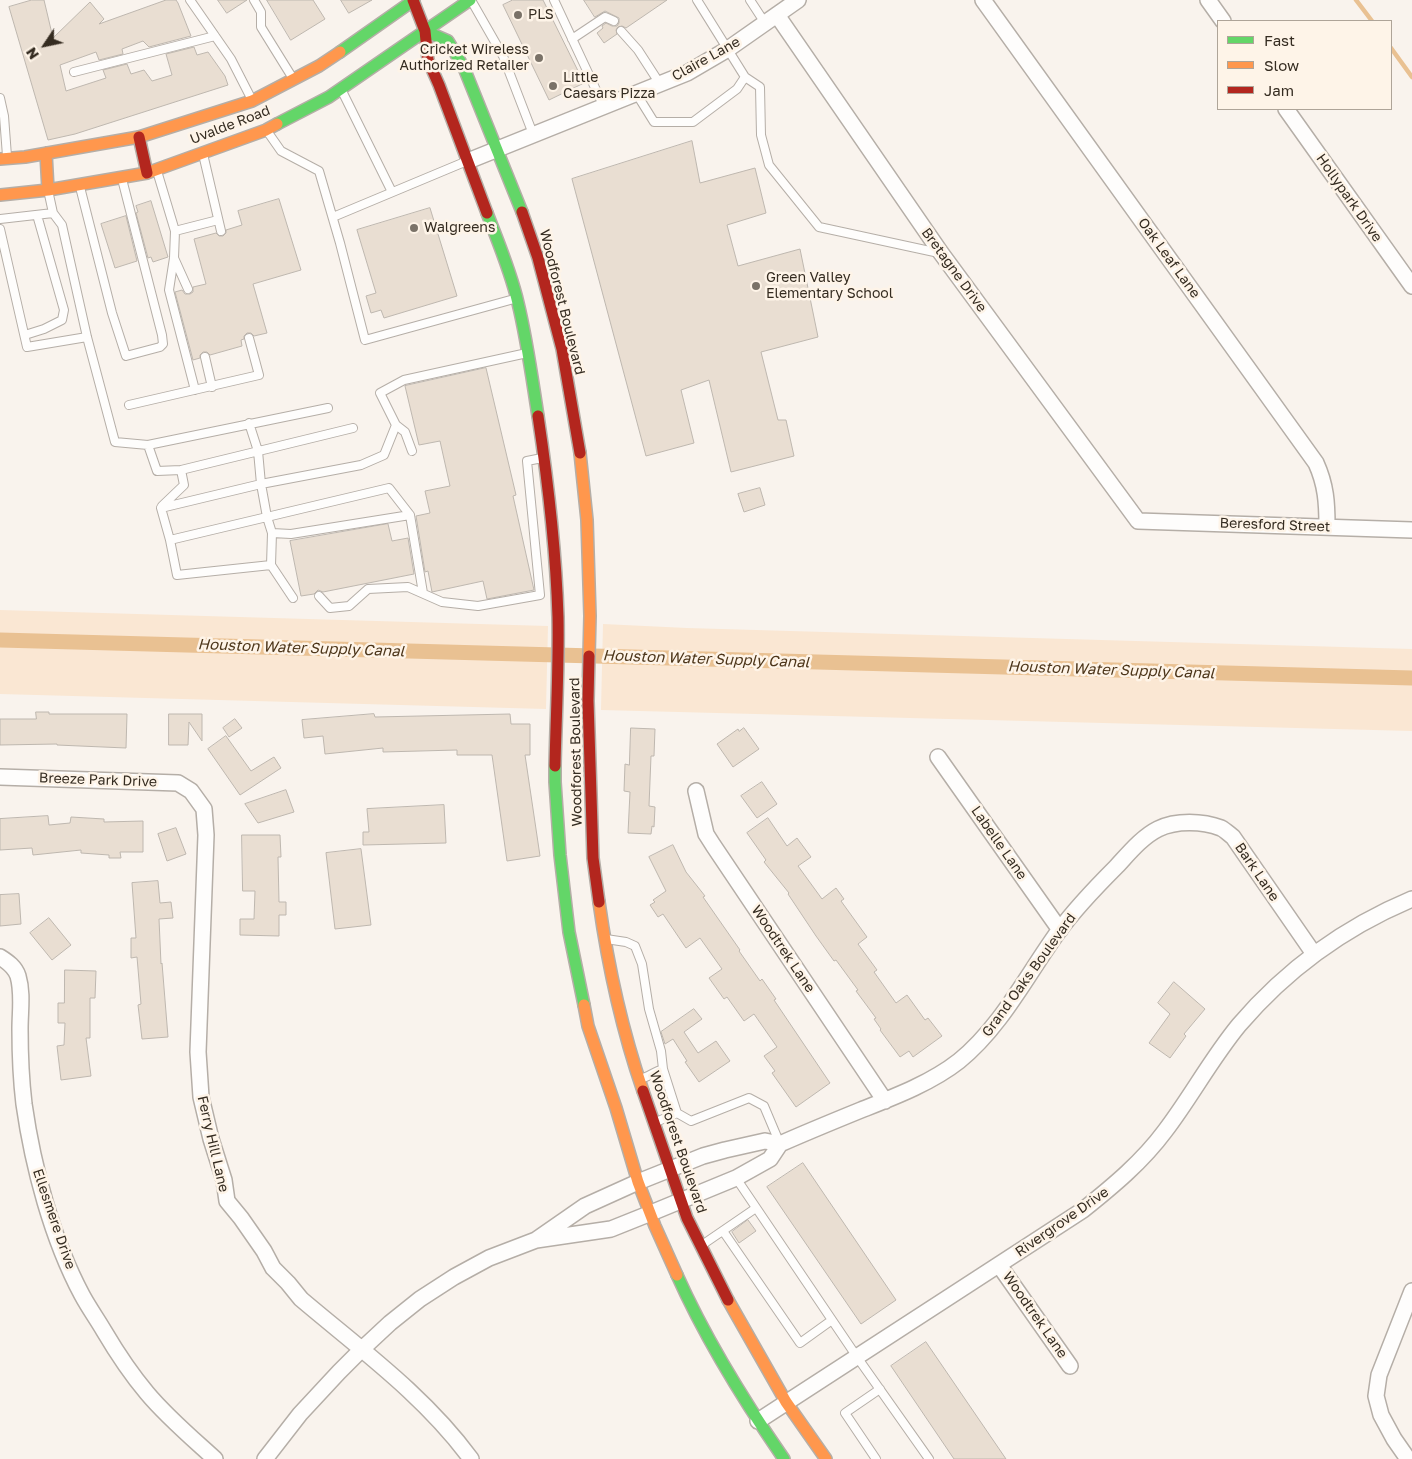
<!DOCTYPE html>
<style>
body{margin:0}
#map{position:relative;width:1412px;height:1459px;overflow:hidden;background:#f9f3ed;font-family:"Golos Text",sans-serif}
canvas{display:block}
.legend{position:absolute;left:1217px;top:20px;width:175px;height:90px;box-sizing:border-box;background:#fef4e8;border:1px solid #aea498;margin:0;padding:6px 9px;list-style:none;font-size:15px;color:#352c21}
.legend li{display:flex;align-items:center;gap:10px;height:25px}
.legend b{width:25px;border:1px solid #aea498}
.north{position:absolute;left:20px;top:20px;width:50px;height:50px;-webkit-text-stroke:4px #fef4e8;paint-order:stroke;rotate:236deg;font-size:14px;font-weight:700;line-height:20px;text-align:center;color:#352c21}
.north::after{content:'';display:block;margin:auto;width:18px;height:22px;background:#352c21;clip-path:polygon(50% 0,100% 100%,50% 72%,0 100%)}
</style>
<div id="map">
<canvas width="1412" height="1459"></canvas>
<ul class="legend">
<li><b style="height:6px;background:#63d668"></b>Fast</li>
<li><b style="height:6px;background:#ff974d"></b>Slow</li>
<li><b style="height:6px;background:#b3261e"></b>Jam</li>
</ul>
<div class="north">N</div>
</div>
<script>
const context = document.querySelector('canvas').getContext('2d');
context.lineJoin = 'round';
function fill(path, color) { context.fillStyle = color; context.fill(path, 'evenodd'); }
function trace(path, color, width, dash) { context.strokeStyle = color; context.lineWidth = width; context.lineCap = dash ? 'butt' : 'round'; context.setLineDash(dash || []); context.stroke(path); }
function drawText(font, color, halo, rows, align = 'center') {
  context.font = font + ' "Golos Text",sans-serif'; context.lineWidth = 5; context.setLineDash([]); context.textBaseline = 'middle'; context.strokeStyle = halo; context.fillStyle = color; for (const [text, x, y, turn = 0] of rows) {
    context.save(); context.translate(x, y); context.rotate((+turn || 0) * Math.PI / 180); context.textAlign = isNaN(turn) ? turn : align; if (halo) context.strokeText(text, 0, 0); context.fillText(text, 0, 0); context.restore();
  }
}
const green = new Path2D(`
 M0,610L548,626L546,709L0,694Z
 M603,624L687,628L1412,649V731L601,710Z`);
const stream = new Path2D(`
 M1356,0L1372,21
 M1391,48L1412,77`);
const canal = new Path2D(`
 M0,640L1412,678`);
const building = new Path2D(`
 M32,0H44L53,38L90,2L104,19L99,24L166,0H176L178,3L191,36L149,47L143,41L122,49L123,54L99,60L96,52L60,65L66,91L106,78L103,70L127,64L131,74L144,70L152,81L172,75L166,54L194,47L197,55L208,52L225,76L228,85L75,134L48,140L9,7Z
 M218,0H247L227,13Z
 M267,0H313L325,19L291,40Z
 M341,0H372L349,13Z
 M513,0H543L584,83L549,100L503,5Z
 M584,0H667L626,28L622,26L618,27L616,30L617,34L604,43L597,33L603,28L602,26L606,23L612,26H617L619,23V18L605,11L595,17Z
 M692,141L700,183L755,168L766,213L727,225L738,266L800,249L818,337L761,352L778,420H786L794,456L731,472L709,380L681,390L694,443L646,456L572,179Z
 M279,199L301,270L253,284L267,333L254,336L251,333H247L244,336V339L241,340L242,346L210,355L207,352H203L200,355V358L193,360L175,292L182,290L185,294H190L193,292V287L206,284L194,239L216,233L219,236H223L226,233V230L242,225L238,211Z
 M151,201L168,257L153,262L151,257L148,258L136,213L138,212L136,206Z
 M430,208L457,296L384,318L381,310L371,313L366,296L376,293L357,230Z
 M126,216L137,261L115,268L101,224Z
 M486,368L516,495L513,496L534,590L487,599L483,581L432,592L428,571L425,572L416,516L430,513L425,491L450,486L440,441L419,445L405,386Z
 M760,488L765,505L744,512L738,494Z
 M388,524L392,541L408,538L414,574L323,592L318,590L314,594L301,596L290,541Z
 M36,712H49V714H127L126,748L57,745V744L0,745V719H36Z
 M169,714H202V741L189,722L188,745H169Z
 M374,714L375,717L510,714L511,724H530V755H525L540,856L507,861L492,755H457V750L383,752V748L325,754L323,736L304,738L302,720Z
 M235,719L242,728L229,737L223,728Z
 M631,728L655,729L654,756H651L649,806L655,807L654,827L652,826L651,834L628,833L630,792L624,791L625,764L629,765Z
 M744,728L759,749L733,767L717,744L738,729L739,731Z
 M226,736L251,771L274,757L281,768L240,795L208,749Z
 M762,782L777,804L757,818L741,796Z
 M286,790L294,812L258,823L245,804Z
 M444,805L446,843L363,845V832H369L367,809Z
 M48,816L49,825L70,823L71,817L104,819V822L143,821V852H120L121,858H109V855L81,853V850L33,855L32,848L0,850V819Z
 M768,818L787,846L797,838L811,857L798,866L822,899L836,888L844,899L841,901L867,937L858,944L877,970L874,972L896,1003L907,995L925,1020L928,1018L942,1036L913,1057L909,1051L900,1057L880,1030L881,1029L874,1019L876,1018L856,991L858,990L836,960L834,961L816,936L788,894L789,893L764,862L766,860L747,833Z
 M176,828L186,854L167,861L158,834Z
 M242,835H280L281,857H278L279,902H286V915H279V936L240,935V919H254L255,891H243Z
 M673,845L686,872L705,896L703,897L740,950L739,951L760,981L762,979L776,999L774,1000L830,1083L796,1107L772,1073L775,1071L764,1056L777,1047L754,1014L744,1021L727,997L724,999L709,978L722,969L700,938L686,948L663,914L658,917L650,905L655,902L653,900L666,891L649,857Z
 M361,849L371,925L335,929L326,853Z
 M158,881L160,903L171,902L173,918L159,919L161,964L162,963L168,1037L142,1039L138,1005L141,1004L137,957L131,958V938H136L132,883Z
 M19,894L21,924L0,926V895Z
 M49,918L71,945L52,960L30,933Z
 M65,970L96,971L95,998H90V1038H86L91,1076L61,1080L57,1046L64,1045L65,1023H58V1003H64Z
 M1174,982L1205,1009L1184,1034L1186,1036L1170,1058L1149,1043L1170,1014L1158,1003Z
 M694,1009L702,1019L684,1032L698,1053L716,1041L730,1061L699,1082L685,1062L687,1061L673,1039L665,1044L661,1032Z
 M803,1163L896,1300L861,1324L767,1187Z
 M748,1220L756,1231L739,1243L732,1232Z
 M926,1342L1006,1459H954L891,1366Z`);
const lane = new Path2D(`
 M190,0L231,59L252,100
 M254,0L261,12V27L292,77
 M471,0L503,56L533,134
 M554,0L604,107
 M750,0L765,23
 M621,31L638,50L660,84
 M572,39L605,17L614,21
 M74,72L215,36
 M745,77L760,87L761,135L769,165L819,227L939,253
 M342,91L392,192
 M636,93L654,122H693L737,89L745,77L697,0
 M0,98L4,116L7,156
 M267,131L281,151L319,171L340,243L365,340L514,299
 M203,154L221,231
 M157,171L175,231L174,258L169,290L195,390
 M80,187L112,313L126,356L160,347L163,344L162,335L122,179
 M48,190L53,213L62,225L87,337L115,442L148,445L328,408
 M333,217L467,161
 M0,219L53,213
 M0,229L27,347L87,337
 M175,231L218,220
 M174,258L188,289
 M25,335L44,329L62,320L64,310L37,215
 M205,357L212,387
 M129,405L259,375L249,338
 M249,423L258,451L261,484L267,517L272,533L271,565L293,598
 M396,425L405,432L412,451
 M148,445L157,471L181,470L353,428
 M162,506L184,485L181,470
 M161,508L261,484L361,465L384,455L396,425L380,393L404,380L527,353
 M161,508L170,540L177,575L271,565
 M272,533L291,534L410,515
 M170,540L389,488L410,515L423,593
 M319,596L330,608L349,606L368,589L408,587L442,602L478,606L540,595L527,461L542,458
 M606,939L626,942L635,946L642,964L649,1009L661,1051L663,1069L677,1113L691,1121L749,1098L764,1106L780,1144
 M640,1079C648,1077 654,1072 663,1069
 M656,1122L677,1113
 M736,1178L857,1357L929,1459
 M723,1231L800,1343L832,1320
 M702,1245L756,1208
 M876,1459L845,1413L880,1389`);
const street = new Path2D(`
 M983,0L1316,463C1326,485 1327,503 1327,526
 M1208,0L1223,21
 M777,15L941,253L1138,521L1412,530
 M1286,109L1412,286
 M468,161L687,73L728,49L798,0
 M938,757L1060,930
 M0,777L178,783L191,791L204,809L206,835L198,1052L201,1097L211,1139L224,1180L227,1201L241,1218L264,1251L273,1268L288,1283L301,1299C360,1349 425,1396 471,1459
 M696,791L706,834L713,845L885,1101
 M0,957C8,962 15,967 18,976C23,993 20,1011 20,1029C20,1054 21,1079 24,1104C33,1167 52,1239 82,1295C89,1308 97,1319 104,1331C117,1353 131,1374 147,1393C167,1417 192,1438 215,1459
 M536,1240L611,1229L651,1213L736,1178L770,1159L780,1144C807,1132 834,1121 861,1110C894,1097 931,1083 959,1061C1001,1027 1027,975 1058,932C1075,909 1096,887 1116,867C1129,853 1142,837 1158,829C1176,820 1203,821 1221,828C1225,830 1229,834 1233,837L1314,954
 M999,1265L1070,1366
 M758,1421L1083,1210C1113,1186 1142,1162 1165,1131C1191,1097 1211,1059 1239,1025C1286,970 1345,927 1412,899
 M265,1459L300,1414L339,1372L361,1350L390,1323L420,1299L454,1277L489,1258L536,1240L585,1206L638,1182L703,1156L725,1150L765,1141L780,1144
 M1408,1459L1394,1439L1381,1415L1376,1396L1379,1375L1412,1291`);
const fast = new Path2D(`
 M425,31L448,41L464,68L522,212
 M340,52L414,0
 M277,124L329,97L470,0
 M487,213C498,242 511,272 518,303C527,340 532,378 538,416
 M555,766V782L560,855L569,932L584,1005
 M677,1275C706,1340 744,1401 784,1459`);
const slow = new Path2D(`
 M46,153L48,190
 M0,159L25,157L139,137L252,101L319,66L340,52
 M0,195L48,190L147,173L266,130L277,124
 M580,453L587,520L590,616L589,656
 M599,902C608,966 622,1030 643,1091
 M584,1005L588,1026L616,1108L638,1182L655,1226L677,1275
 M728,1300L786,1402L826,1459`);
const jam = new Path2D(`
 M413,0L425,31L428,60L439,85L487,213
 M139,137L147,173
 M522,212L538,258L562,349L580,453
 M538,416C548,482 556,550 558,617C559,666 556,716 555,766
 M589,656L588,701L593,858L599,902
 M643,1091L687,1218L728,1300`);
const markers = [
 [518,15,5,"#7a7268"],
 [539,58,5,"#7a7268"],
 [553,86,5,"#7a7268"],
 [414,228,5,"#7a7268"],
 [756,286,5,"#7a7268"]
];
const poiNames = [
 ["PLS",528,15],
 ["Cricket Wireless",529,50,"right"],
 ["Authorized Retailer",529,66,"right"],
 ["Little",563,78],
 ["Caesars Pizza",563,94],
 ["Walgreens",424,228],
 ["Green Valley",766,278],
 ["Elementary School",766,294]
];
const streetNames = [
 ["Claire Lane",706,59,-29],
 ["Uvalde Road",230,125,-21],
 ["Hollypark Drive",1349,198,55],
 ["Oak Leaf Lane",1169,258,54],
 ["Bretagne Drive",954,270,54],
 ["Woodforest Boulevard",562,302,76],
 ["Beresford Street",1275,525,2],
 ["Woodforest Boulevard",576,752,-91],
 ["Breeze Park Drive",98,780,2],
 ["Labelle Lane",999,843,55],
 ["Bark Lane",1257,872,56],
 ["Woodtrek Lane",783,949,56],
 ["Grand Oaks Boulevard",1029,975,-54],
 ["Woodforest Boulevard",678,1142,71],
 ["Ferry Hill Lane",213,1144,77],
 ["Ellesmere Drive",54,1219,71],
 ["Rivergrove Drive",1062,1222,-35],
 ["Woodtrek Lane",1035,1315,55]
];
const waterNames = [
 ["Houston Water Supply Canal",301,648,2],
 ["Houston Water Supply Canal",706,659,2],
 ["Houston Water Supply Canal",1111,670,2]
];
fill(green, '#fae7d3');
trace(stream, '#e9c192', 4.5);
trace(canal, '#e9c192', 15);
fill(building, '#e9ded2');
trace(building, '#beb7af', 1);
trace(lane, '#b5aea7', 10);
trace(street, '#b5aea7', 18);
trace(fast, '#b5aea7', 14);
trace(slow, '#b5aea7', 14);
trace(jam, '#b5aea7', 14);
trace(lane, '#fefdfc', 8);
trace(street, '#fefdfc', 15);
trace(fast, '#63d668', 11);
trace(slow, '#ff974d', 11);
trace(jam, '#b3261e', 11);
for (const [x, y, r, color] of markers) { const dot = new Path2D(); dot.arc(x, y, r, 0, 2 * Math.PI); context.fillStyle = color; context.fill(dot); trace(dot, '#fef4e8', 2); }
drawText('14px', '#352c21', '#fef4e8', poiNames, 'left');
drawText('14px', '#352c21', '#fef4e8', streetNames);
drawText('italic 15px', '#4d361a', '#fef4e8', waterNames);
</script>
